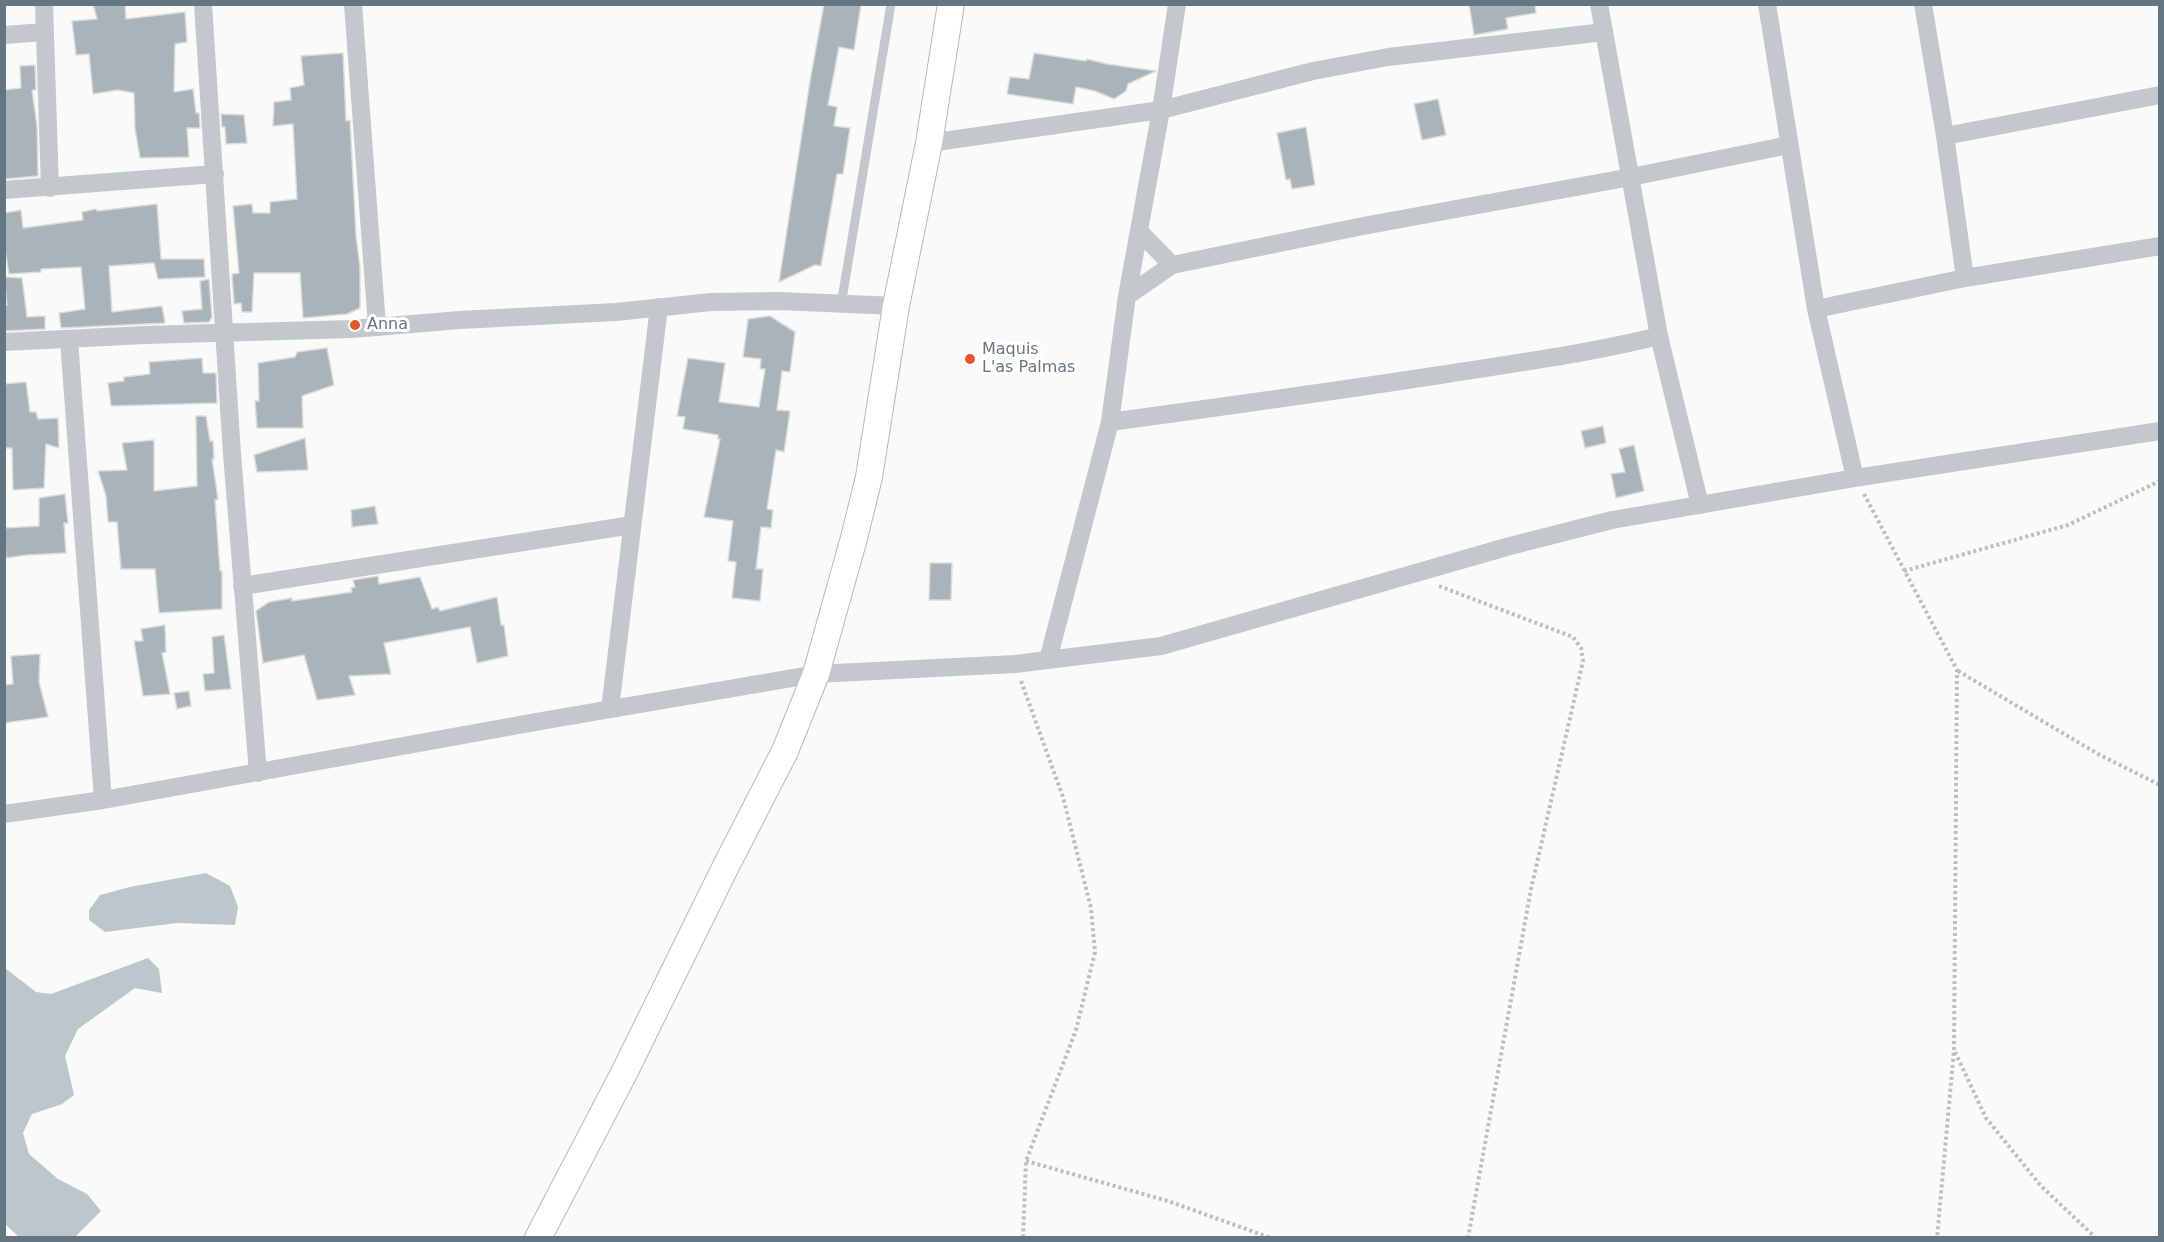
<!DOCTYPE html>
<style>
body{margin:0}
#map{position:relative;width:2164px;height:1242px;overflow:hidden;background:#fafaf8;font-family:"DejaVu Sans",sans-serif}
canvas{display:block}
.frame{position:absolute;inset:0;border:6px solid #657683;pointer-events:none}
</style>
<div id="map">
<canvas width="2164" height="1242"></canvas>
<div class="frame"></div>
</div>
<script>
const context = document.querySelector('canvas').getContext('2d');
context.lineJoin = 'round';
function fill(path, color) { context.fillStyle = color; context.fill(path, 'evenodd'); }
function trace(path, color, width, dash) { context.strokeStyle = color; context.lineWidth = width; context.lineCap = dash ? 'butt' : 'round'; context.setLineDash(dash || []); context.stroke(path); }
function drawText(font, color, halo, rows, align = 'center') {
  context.font = font + ' "DejaVu Sans",sans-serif'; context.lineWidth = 6; context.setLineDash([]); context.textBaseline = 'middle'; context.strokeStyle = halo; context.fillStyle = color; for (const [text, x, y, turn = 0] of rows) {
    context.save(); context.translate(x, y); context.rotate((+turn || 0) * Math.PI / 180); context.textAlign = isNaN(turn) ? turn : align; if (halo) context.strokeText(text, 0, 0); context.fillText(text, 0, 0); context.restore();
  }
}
const water = new Path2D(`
 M206,873L230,886L238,907L235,925L177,923L105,932L89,920V910L100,895L130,887Z
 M148,958L159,969L162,993L135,988L78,1029L65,1056L74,1095L62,1104L32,1114L23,1133L29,1154L58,1179L87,1194L101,1211L75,1237H19L5,1224V968L36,992L51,994Z`);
const building = new Path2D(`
 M93,4H125L126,19L185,12L187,42L175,44L174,92L193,89L196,113H199L200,128H187L189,157L140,158L135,129L134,93L118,90L93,94L89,54L76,55L72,21L97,19Z
 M824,4H861L854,50L839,47L828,105L837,107L834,126L850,128L843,174H837L821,266L815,265L779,282L810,81Z
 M1469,4H1535L1536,13L1506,18L1508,29L1474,35Z
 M343,53L346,121L350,120L356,236L360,267V308L347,314L303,318L300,273H254L252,312H242L241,303L234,304L232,274L239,273L233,206L252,204L253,213H270V202L297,199L293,124L273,126L274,102L291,100L290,88L304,85L301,56Z
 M1034,53L1086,61L1087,59L1107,64L1156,71L1128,84L1126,91L1114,99L1095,91L1076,87L1073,104L1007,94L1010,77L1029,79Z
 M35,65L36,90H32L37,126L38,176L4,179V90L21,88L20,66Z
 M1438,99L1446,135L1422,140L1414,104Z
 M221,114L244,115L247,143L226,144L225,127H222Z
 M1306,127L1315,185L1292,189L1290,179L1286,180L1277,133Z
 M157,204L161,259H204L205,277L158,279L154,263L109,266L112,312L162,306L165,323L61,328L59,313L85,309L81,267L41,269V272L9,274L4,243V213L21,210L23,228L83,220L82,212L96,209L97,211Z
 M4,277L22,278L27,317L45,316V329L4,331V306L7,305Z
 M209,279L212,317L209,322L184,323L182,311L202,309L200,281Z
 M770,316L795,332L790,372L782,371L777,410L790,411L784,452L776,450L767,509L773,510L771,528L761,527L756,569H763L760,601L732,598L736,562L728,561L733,521L704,517L720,439H718V435L683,429L685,417L677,416L688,358L725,363L719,402L759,407L765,369H760L761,359L743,357L748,319Z
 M327,348L334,385L302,396L303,428H257L255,401H259L258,363L295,357L297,352Z
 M202,358L203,373H216L217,403L111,406L108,383L124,381V377L150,374L149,362Z
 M26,382L30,412H36L38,419L58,418L59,448L46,444L44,488L13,490L12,448H4V384Z
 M196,416H206L210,441H213L214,459H212L218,499L215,500L220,571H222V609L159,613L155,569H121L117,522H108L106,496L98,471L127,470L122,443L154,440V491L197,486Z
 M1603,426L1606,443L1585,448L1581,431Z
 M305,438L308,470L257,472L254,455Z
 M1634,445L1644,491L1616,498L1611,474L1625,472L1619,449Z
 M65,494L68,523H64L66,553L27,555L6,558L4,528L39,526V498Z
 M375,506L378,524L352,527L351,510Z
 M930,563H952L951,600H929Z
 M378,576L379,584L420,577L432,609L438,607L440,611L497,597L501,625H504L508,656L477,663L470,627L384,643L391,674L349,676L355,695L317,700L304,655L263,663L256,611L269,602L292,598V601L352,592L351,588L355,587L353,580Z
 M165,625L166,652L162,653L170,694L143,696L134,641H143L141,629Z
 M224,635L231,689L205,691L203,674L214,673L212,637Z
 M40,654L39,682L48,717L4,723V685L13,684L11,656Z
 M189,691L191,706L177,709L174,693Z`);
const path = new Path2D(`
 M1864,494L1957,670L1954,1050L1937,1238
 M1904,571L2068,525L2160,481
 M1439,586L1573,637L1581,648L1583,661L1531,889L1468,1238
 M1958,671L2098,754L2160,785
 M1021,681L1063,797L1091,908L1095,952L1076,1030L1026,1161L1023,1238
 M1955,1052L1986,1118L2041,1186L2096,1238
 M1026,1161L1168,1201L1271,1238`);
const lane = new Path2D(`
 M841,305L891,4`);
const street = new Path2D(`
 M44,4L50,188
 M203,4L232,454L258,773
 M353,4L377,326
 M1599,4L1659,336L1700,505
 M1767,4L1816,309L1855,478
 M1923,4L1945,136L1965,278
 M4,35L44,32
 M1945,136L2160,95
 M929,143L1161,110L1313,71L1388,57L1604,32
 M4,190L215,174
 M1139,231L1172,265
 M1127,296L1172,265L1363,226L1631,177L1789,145
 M1816,309L1965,278L2160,246
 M69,340L103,800
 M4,342L145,335L352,329L460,320L616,312L711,302L779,301L896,306
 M1110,422C1220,407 1330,392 1440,375C1513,363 1587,354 1659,336
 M242,586L632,525
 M1048,660L1110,422L1127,296L1161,110L1177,4
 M610,709L659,307
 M4,814L103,800L547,720L816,674L1015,664L1161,646L1510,546L1612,520L1855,478L2160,431`);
const secondary = new Path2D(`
 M538,1238L624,1073L725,868L785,751L816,674L854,538L869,477L896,306L929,143L951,4`);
const markers = [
 [355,325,6,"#e4572e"],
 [970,359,6,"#e4572e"]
];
const poiNames = [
 ["Anna",367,325],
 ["Maquis",982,350],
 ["L'as Palmas",982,368]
];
fill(water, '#bbc7cb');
fill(building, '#aab3b9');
trace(building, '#dcdcda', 1.5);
trace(secondary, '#b3babf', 28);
trace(path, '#bbbfc2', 4, [3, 3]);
trace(lane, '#c3c8cc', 9);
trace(street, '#c3c8cc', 18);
trace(secondary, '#fff', 26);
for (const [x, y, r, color] of markers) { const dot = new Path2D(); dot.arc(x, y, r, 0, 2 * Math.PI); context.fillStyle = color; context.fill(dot); trace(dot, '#fff', 2); }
drawText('16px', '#657683', '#fff', poiNames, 'left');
</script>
